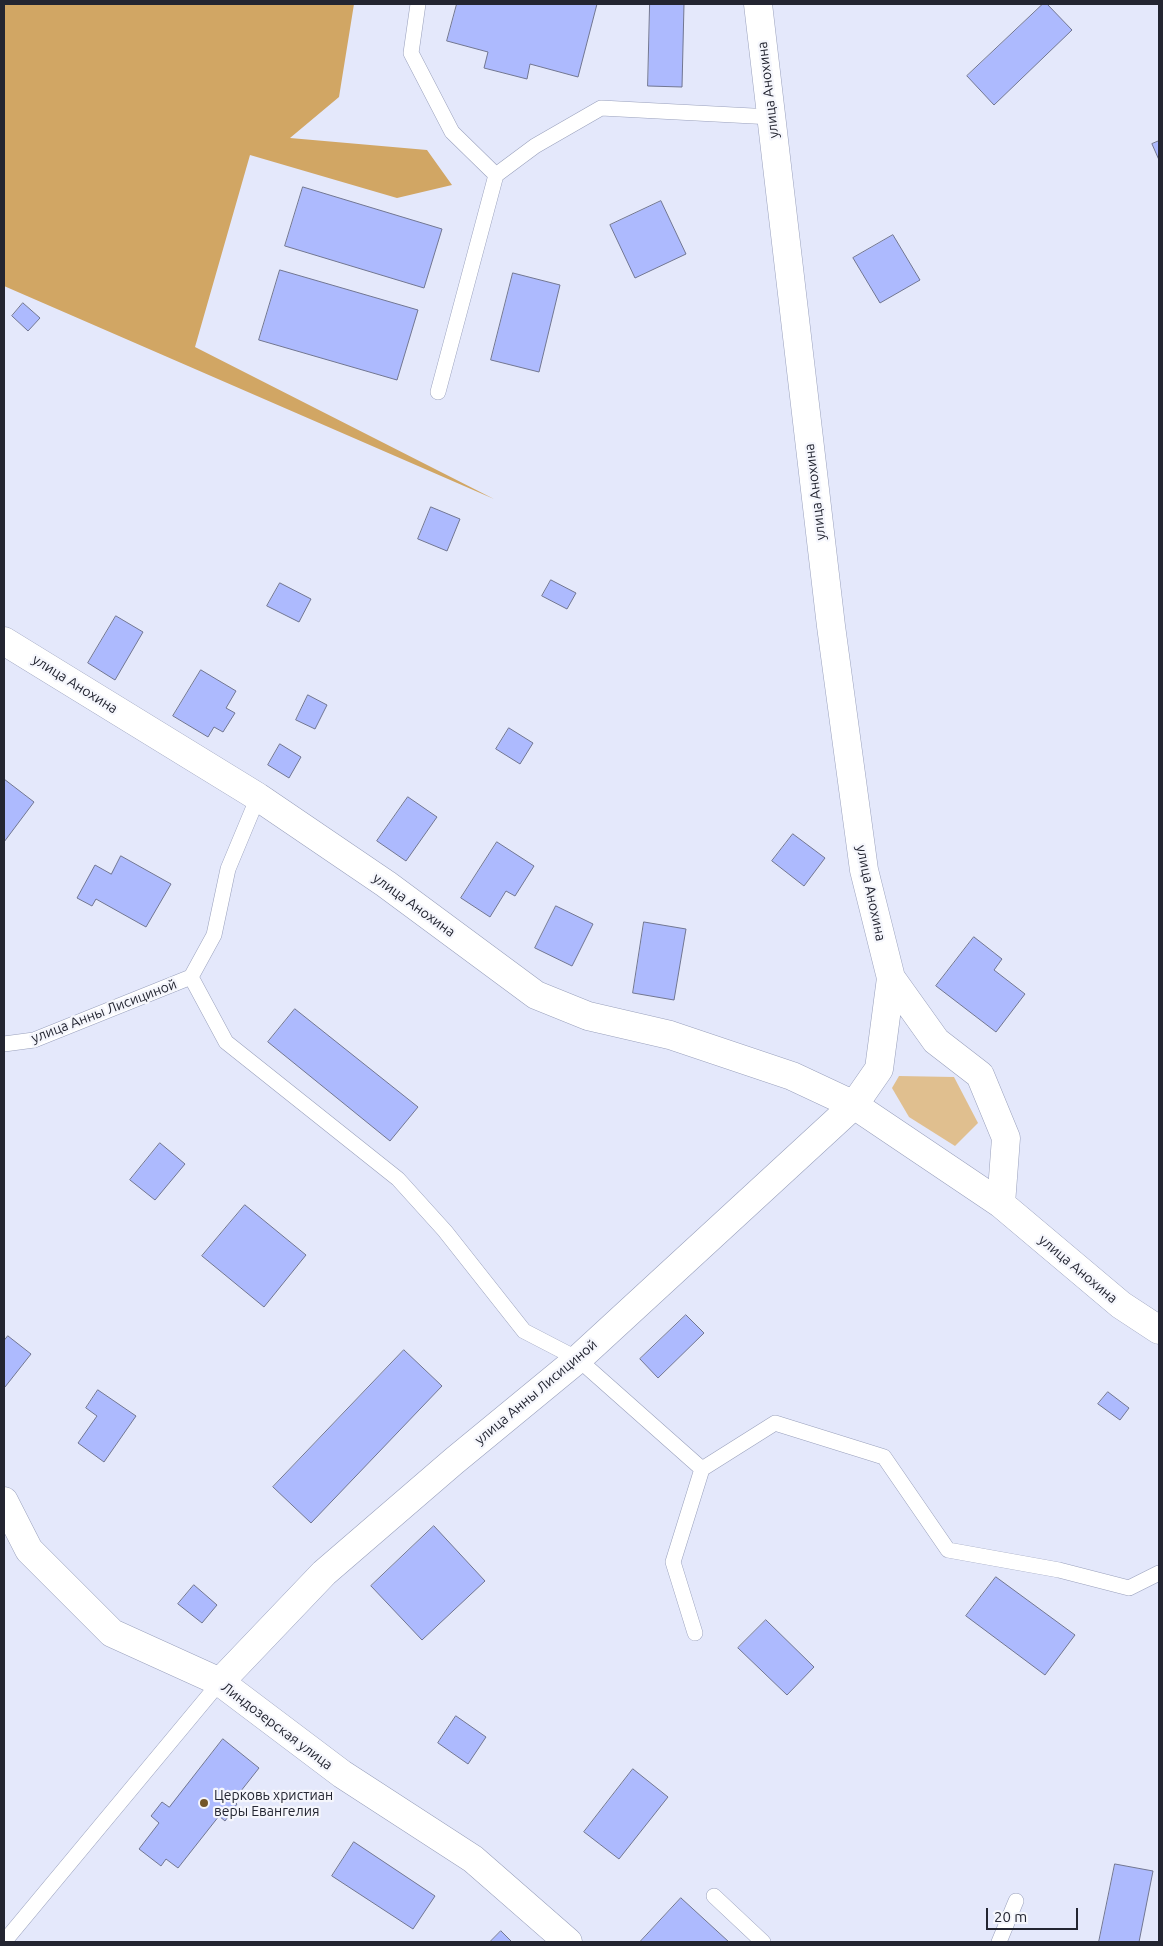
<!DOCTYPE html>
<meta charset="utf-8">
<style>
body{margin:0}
#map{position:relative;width:1163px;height:1946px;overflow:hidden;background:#e4e8fb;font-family:Ubuntu,sans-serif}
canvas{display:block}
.frame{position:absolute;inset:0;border:5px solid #232531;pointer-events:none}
.scale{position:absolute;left:986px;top:1908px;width:92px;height:22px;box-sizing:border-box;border:2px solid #232531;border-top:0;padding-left:6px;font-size:15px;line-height:18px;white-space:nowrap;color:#232531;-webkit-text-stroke:4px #f5f6fc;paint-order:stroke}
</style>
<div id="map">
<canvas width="1163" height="1946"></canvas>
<div class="frame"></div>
<div class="scale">20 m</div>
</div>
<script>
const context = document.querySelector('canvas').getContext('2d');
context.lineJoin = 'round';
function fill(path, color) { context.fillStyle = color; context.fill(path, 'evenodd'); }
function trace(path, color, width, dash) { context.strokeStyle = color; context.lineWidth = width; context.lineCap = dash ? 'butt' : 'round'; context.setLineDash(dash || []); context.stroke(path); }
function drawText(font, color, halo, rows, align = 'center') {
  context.font = font + ' Ubuntu,sans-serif'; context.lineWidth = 4.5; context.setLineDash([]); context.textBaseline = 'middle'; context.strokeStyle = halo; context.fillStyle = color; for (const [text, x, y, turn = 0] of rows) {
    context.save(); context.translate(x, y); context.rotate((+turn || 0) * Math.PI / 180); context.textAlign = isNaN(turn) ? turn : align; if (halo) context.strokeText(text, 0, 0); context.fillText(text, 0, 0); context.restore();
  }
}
const green = new Path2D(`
 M899,1076L954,1077L978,1123L955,1146L909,1117L892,1088Z`);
const forest = new Path2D(`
 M4,4H354L339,97L290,138L427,150L452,185L397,198L250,155L195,347L494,499L4,286Z`);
const building = new Path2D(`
 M457,4H597L578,77L530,64L527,79L484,68L488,52L447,41Z
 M650,4H684L682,87L648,86Z
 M1043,4H1047L1072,30L994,105L967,76Z
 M1159,141V160L1152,144Z
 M303,187L442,229L424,288L285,246Z
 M661,201L686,254L635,278L610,225Z
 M893,235L920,280L880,303L853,258Z
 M280,270L418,310L397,380L259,340Z
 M513,273L560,285L539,372L491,360Z
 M23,303L40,318L28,331L12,316Z
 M431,507L460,519L447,551L418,539Z
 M551,580L576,593L567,609L542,596Z
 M280,583L311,599L299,622L267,606Z
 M116,616L143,632L115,680L88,663Z
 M201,670L236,691L226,708L235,713L223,732L214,727L208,737L173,716Z
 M308,695L327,705L315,729L296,720Z
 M509,728L533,743L520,764L496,749Z
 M280,744L301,757L289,778L268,765Z
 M4,779L34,802L4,842Z
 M408,797L437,817L406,861L377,841Z
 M793,834L825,858L804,886L772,861Z
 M497,842L534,866L515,896L506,891L490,917L461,898Z
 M121,856L171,884L146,927L96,899L92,906L77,898L95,865L111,874Z
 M556,906L593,924L572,966L535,948Z
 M644,922L686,929L674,1000L633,993Z
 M974,937L1002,959L994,970L1025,994L996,1032L936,986Z
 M295,1009L418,1107L390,1141L268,1042Z
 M160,1143L185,1164L155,1200L130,1180Z
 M245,1205L306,1255L264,1307L202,1256Z
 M686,1315L704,1333L658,1378L640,1359Z
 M8,1336L31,1354L5,1387L4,1386V1341Z
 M404,1350L442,1386L311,1523L273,1487Z
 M98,1390L136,1416L104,1462L78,1443L97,1416L86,1408Z
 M1108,1392L1129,1408L1120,1420L1098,1404Z
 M434,1526L485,1581L422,1640L371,1586Z
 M996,1577L1075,1635L1045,1675L966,1616Z
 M194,1585L217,1605L202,1623L178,1604Z
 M766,1620L814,1667L787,1695L738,1648Z
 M456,1716L486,1737L468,1764L438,1743Z
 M223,1739L259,1768L233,1801L237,1804L225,1821L219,1816L178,1868L166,1859L161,1866L139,1849L159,1823L151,1816L162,1802L169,1807Z
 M633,1769L668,1797L619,1859L584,1832Z
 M354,1842L435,1896L413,1929L332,1876Z
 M1115,1864L1153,1871L1139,1942H1099Z
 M681,1898L729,1942H640Z
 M501,1931L512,1942H490Z`);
const service = new Path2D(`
 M418,4L411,53L452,132L496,175
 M438,392L496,175L535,146L601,108L772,117
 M191,977L226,1042L398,1179L445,1231L524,1331L578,1359L702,1469L673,1562L695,1633
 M4,1044L34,1040L191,977L214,935L228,869L258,797
 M702,1469L775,1423L884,1457L948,1550L1059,1570L1129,1588L1159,1573
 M714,1896L763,1942
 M4,1942L220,1682
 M999,1942L1016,1901`);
const minor = new Path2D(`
 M758,4L831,626L864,870L891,978L936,1041L980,1075L1006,1138L1001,1204L1121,1305L1159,1330
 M4,641L258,797L386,884L536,995L588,1016L670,1035L792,1076L854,1105L578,1359L454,1461L324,1573L220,1682
 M891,978L879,1069L854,1105L1001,1204
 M4,1501L29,1550L112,1633L220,1682L342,1774L473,1859L568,1942`);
const markers = [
 [204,1803,5,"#735629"]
];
const streetNames = [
 ["улица Анохина",768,90,-97],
 ["улица Анохина",815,492,-97],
 ["улица Анохина",75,684,32],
 ["улица Анохина",871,893,78],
 ["улица Анохина",414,905,36],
 ["улица Анны Лисициной",104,1011,-21],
 ["улица Анохина",1078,1269,40],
 ["улица Анны Лисициной",536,1392,-40],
 ["Линдозерская улица",277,1726,37]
];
const poiNames = [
 ["Церковь христиан",214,1795],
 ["веры Евангелия",214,1811]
];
fill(green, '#e0bf8f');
fill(forest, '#d1a664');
fill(building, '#adbafe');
trace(building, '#717691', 1);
trace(service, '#99a0bc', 16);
trace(minor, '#99a0bc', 29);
trace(service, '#fff', 15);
trace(minor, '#fff', 28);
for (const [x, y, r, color] of markers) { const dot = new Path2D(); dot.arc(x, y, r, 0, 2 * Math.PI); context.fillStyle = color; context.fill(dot); trace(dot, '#f5f6fc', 2); }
drawText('14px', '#232531', '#f5f6fc', streetNames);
drawText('14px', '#232531', '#f5f6fc', poiNames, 'left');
</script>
